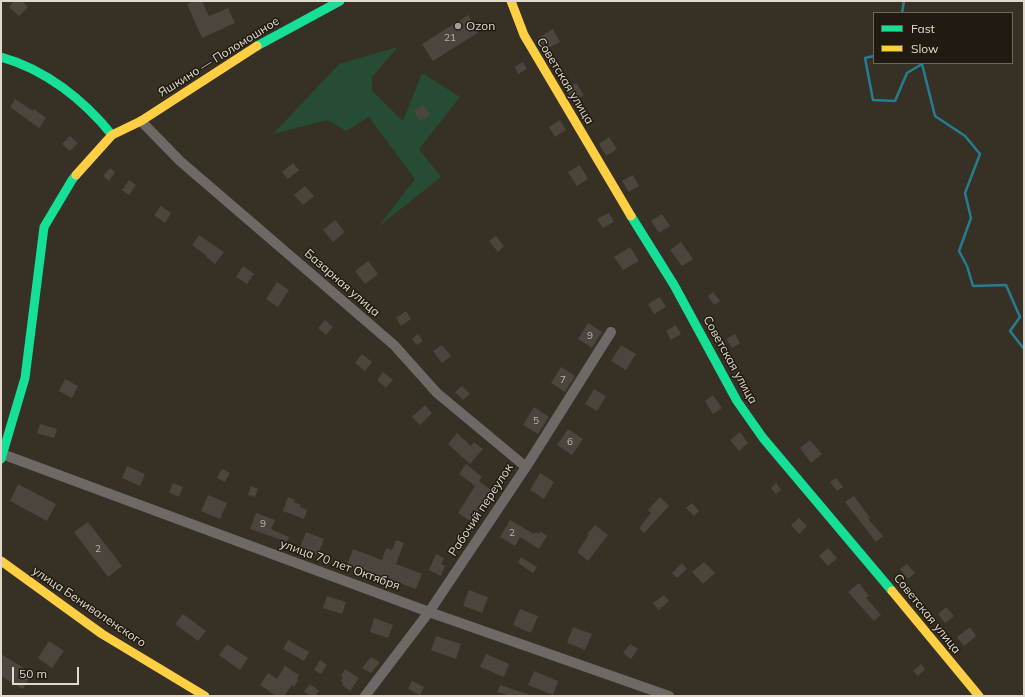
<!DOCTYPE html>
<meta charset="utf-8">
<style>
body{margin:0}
#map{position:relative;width:1025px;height:697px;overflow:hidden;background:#363025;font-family:Mulish,sans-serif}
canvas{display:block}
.frame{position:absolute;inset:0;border:2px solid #e0d9cc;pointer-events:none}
.legend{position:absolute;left:873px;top:12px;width:140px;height:52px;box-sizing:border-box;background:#201a11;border:1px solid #6d665c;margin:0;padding:5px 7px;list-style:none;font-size:12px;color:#e0d9cc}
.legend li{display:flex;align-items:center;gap:8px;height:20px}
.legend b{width:20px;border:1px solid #6d665c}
.scale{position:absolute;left:12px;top:667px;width:67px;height:18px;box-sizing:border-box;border:2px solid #e0d9cc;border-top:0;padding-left:5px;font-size:12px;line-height:14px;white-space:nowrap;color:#e0d9cc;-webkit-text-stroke:3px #201a11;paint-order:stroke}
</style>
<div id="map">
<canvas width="1025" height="697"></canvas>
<div class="frame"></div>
<ul class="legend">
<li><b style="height:5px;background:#16e098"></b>Fast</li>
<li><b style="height:5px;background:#ffcf43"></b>Slow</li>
</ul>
<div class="scale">50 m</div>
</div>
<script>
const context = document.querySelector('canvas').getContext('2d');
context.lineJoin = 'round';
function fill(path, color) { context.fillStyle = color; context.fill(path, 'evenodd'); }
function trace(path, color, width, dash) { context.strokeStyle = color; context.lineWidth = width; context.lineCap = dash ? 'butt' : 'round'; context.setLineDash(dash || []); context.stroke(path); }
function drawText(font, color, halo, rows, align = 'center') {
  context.font = font + ' Mulish,sans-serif'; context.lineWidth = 3; context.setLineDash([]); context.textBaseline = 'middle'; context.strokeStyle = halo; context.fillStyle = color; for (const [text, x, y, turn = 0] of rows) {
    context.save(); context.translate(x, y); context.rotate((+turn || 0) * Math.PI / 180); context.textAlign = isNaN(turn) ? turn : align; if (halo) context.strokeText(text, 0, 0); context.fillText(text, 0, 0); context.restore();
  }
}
const green = new Path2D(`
 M398,47L372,77V91L403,121L422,73L460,97L419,149L441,177L378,227L415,179L369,117L346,131L327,120L273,134L339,64Z`);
const stream = new Path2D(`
 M902,13L904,1
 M874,56L865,58L873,100L895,101L907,73L922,64L935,116L965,136L980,154L965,193L971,218L959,251L967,266L973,286L1006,285L1020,317L1010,331L1024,349`);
const building = new Path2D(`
 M14,1H22L28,7L19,16L9,7Z
 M194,1H202L209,16L228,8L235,23L202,38L187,4Z
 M468,15L479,32L433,61L422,44Z
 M553,29L560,42L545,50L538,38Z
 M523,62L527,69L518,74L515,67Z
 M576,83L584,95L573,101L566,89Z
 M15,99L33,111L34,109L46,118L39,128L10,107Z
 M423,105L430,115L420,121L414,111Z
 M560,120L566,130L555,137L549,127Z
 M70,136L78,143L70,151L62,144Z
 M609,137L617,149L606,156L599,144Z
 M293,163L299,170L288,179L282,172Z
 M580,165L588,179L577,186L568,172Z
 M110,168L115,172L109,181L103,176Z
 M633,175L639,186L629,192L622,181Z
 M129,180L136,185L129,195L122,190Z
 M305,186L314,196L303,205L294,195Z
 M161,206L171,213L165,223L154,215Z
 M609,213L614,222L603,228L597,219Z
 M662,214L670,226L659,233L651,221Z
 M335,220L345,232L333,242L323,230Z
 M199,235L224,252L215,264L206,257L207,256L192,245Z
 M496,236L504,246L498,252L489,241Z
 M681,242L693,259L682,266L670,250Z
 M630,247L639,261L623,270L614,257Z
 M368,261L378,274L365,284L355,271Z
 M243,266L254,274L247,284L236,277Z
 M277,282L289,290L278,307L266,299Z
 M713,292L720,301L714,305L708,296Z
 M660,297L666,307L654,314L648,304Z
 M406,311L411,319L401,326L396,318Z
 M325,320L333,327L326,335L318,328Z
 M588,323L602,332L592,348L578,339Z
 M676,325L681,334L671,340L666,331Z
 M418,334L423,341L417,345L412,339Z
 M735,334L740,343L732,348L726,339Z
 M442,345L451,356L442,363L433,351Z
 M621,345L636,354L626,370L611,361Z
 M362,354L372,362L365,371L355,363Z
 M561,367L575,376L565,392L551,383Z
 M383,372L393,380L386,388L377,380Z
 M65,379L78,386L72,398L59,391Z
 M462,386L470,394L463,400L455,392Z
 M594,389L606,396L597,411L585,404Z
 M713,395L722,408L713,414L705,401Z
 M425,405L432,413L420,425L412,417Z
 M534,407L549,417L538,434L523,425Z
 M40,424L57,429L54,438L37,433Z
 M568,429L583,439L572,455L557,445Z
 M740,432L748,443L739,451L730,440Z
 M457,433L471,446L474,442L483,449L470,464L448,444Z
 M810,440L822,454L811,463L800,448Z
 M466,464L482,477L479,481L495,493L491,498L488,496L472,522L458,513L475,486L459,474Z
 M127,466L145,474L140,486L122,478Z
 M222,469L230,473L225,482L217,478Z
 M540,473L554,482L544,499L530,490Z
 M836,478L843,487L837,491L830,482Z
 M173,483L183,487L179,497L169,492Z
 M776,483L781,490L776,494L771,488Z
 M18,484L56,504L47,521L10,501Z
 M251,486L258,489L255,497L248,495Z
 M208,495L227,503L220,519L201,511Z
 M854,496L870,518L868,519L883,536L876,542L845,502Z
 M288,497L295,500L294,502L301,505L300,507L307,510L304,519L283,511Z
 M660,497L669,506L644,533L639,528L651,513L648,510Z
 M692,503L699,511L694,516L686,508Z
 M256,513L275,520L271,529L289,537L287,542L250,529Z
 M799,518L807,526L799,534L791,525Z
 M510,520L534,534L535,532L539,534L540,531L547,536L539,549L520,537L515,546L500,537Z
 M88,522L122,566L108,577L74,532Z
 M595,525L608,535L588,561L577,552L589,535L587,534Z
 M306,532L324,539L318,555L300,548Z
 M396,540L404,543L396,564L422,574L416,589L389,579L386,586L375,581L377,576L347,565L353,549L382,560L386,548L392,550Z
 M828,548L837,558L828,566L819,556Z
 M436,554L444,558L441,564L445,566L441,576L429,570Z
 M521,557L537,567L533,573L518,563Z
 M704,562L715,573L703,584L692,572Z
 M682,563L687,569L677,578L672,573Z
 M907,564L915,573L908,579L900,569Z
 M859,583L869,596L866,598L881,615L874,621L848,592Z
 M469,590L488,597L482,613L463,606Z
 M664,595L669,601L659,610L653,603Z
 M327,596L346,602L342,614L323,608Z
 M946,607L954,616L945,623L938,614Z
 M520,609L538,616L531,633L513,625Z
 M183,614L206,631L198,641L175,624Z
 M374,618L393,625L388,638L370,632Z
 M573,627L592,634L585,650L567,643Z
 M970,627L976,636L964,646L957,637Z
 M436,636L461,644L456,659L431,650Z
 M288,640L309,652L304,661L283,649Z
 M49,641L64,651L52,668L38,658Z
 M227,644L248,658L240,670L219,655Z
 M630,644L638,649L631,659L623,653Z
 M1,654L32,673L23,689L1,676Z
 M486,654L509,664L504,677L480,667Z
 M371,657L380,662L371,673L362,668Z
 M320,660L327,665L321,674L314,670Z
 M921,664L925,669L918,676L913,671Z
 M285,666L299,675L297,678L298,680L294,687L292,685L284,696H276L260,685L268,673L277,679Z
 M345,669L359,678L350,691L342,685L343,683L341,681L343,677L341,676Z
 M534,671L558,681L553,695L528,685Z
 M412,681L424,687L420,695L408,689Z
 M310,684L319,691L315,696H311L304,692Z
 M500,685L530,695V696H510L497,692Z`);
const street = new Path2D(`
 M141,121L180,161L394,345L437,393L526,467
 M2,454L429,612L669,696
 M365,696L429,612L526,467L611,332`);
const fast = new Path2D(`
 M257,46L340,1
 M1,57C45,69 84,100 112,135
 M631,216L674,285L737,401L763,438L892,591
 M1,459L25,378L44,227L72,180L76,175`);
const slow = new Path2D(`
 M511,1L524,35L631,216
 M76,175L112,135L141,121L257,46
 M1,561L102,634L205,696
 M892,591L979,696`);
const markers = [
 [458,26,4,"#a49e92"]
];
const numberNames = [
 ["21",450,38],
 ["9",590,336],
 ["7",563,380],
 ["5",536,421],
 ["6",570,442],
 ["9",263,524],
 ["2",512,533],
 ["2",98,549]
];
const poiNames = [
 ["Ozon",466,26]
];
const streetNames = [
 ["Яшкино — Поломошное",219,57,-32],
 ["Советская улица",565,81,59],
 ["Базарная улица",342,283,41],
 ["Советская улица",730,360,61],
 ["Рабочий переулок",481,510,-57],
 ["улица 70 лет Октября",340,565,20],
 ["улица Бениваленского",89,607,34],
 ["Советская улица",927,614,51]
];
fill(green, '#264d34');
trace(stream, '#267d90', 2.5);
fill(building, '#4c453d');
trace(street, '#6d6967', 10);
trace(fast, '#16e098', 9);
trace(slow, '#ffcf43', 9);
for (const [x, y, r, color] of markers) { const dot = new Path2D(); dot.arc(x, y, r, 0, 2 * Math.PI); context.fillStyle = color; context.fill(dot); trace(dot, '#201a11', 1.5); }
drawText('10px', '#bbb4a8', null, numberNames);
drawText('12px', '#e0d9cc', '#201a11', poiNames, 'left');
drawText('12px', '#e0d9cc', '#201a11', streetNames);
</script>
